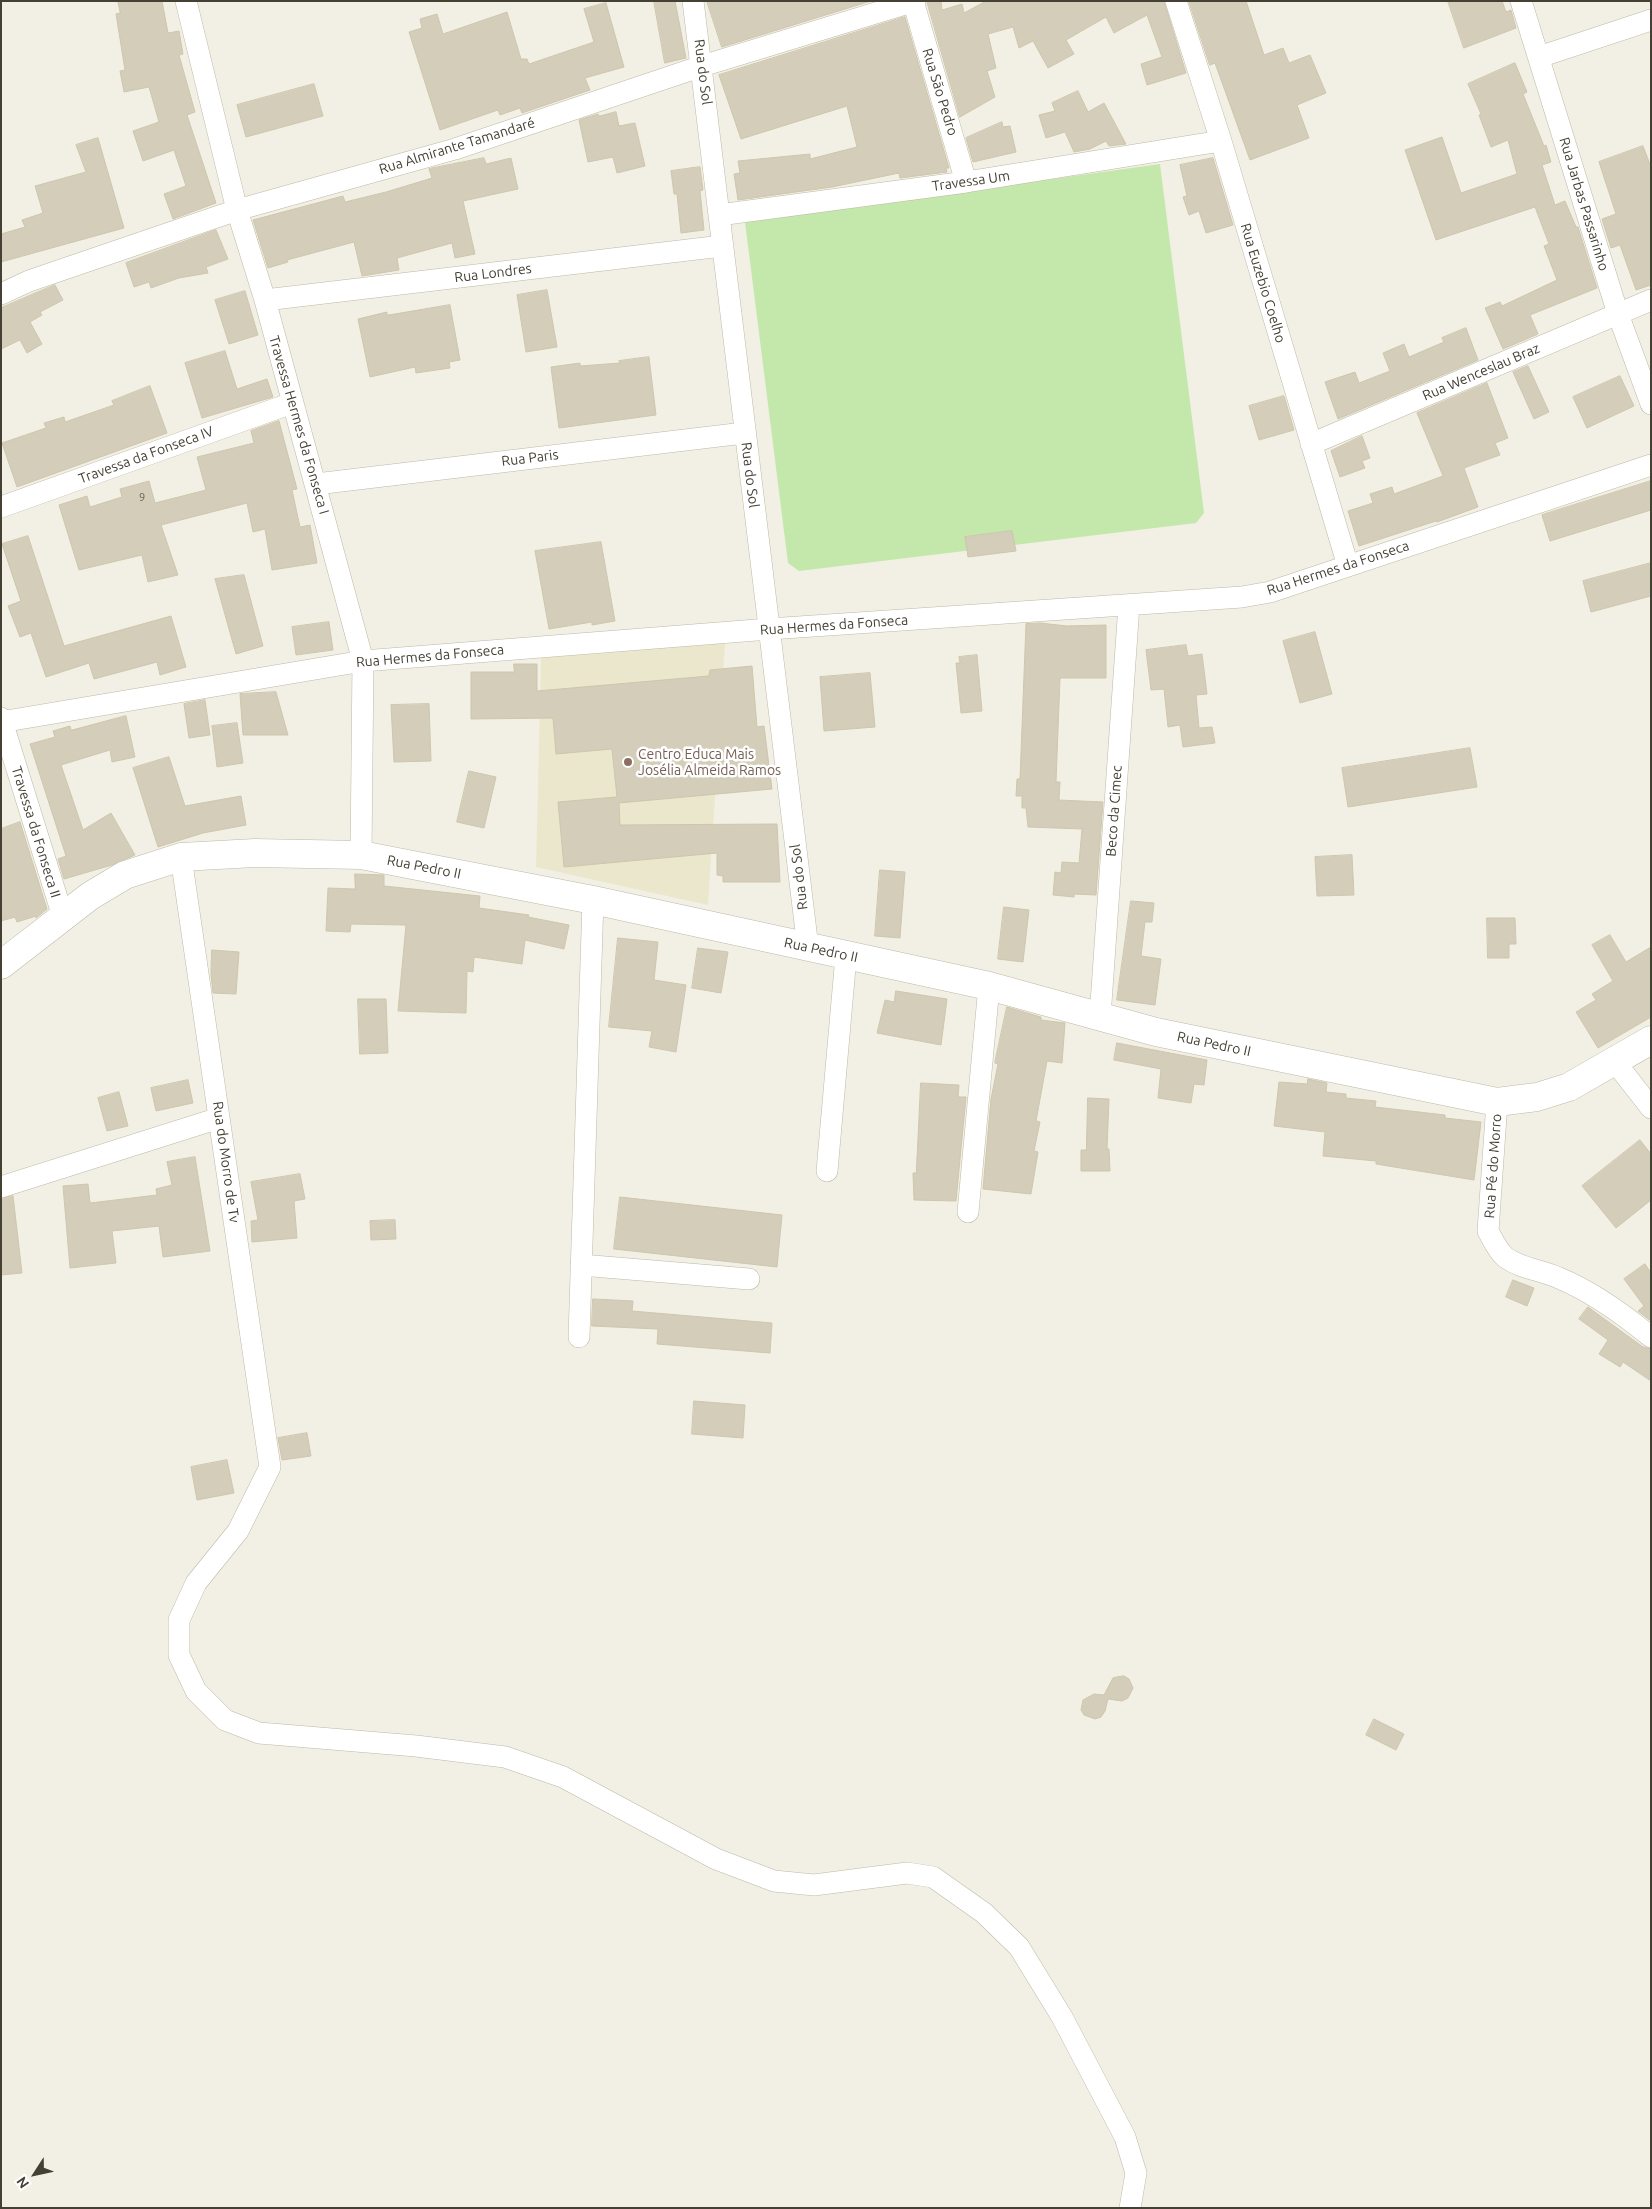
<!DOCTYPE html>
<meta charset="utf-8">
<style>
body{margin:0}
#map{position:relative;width:1652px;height:2209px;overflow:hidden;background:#f2f0e4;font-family:Ubuntu,sans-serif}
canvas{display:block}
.frame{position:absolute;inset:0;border:2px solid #444034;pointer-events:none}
.north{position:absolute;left:10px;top:2149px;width:50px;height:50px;-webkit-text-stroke:4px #fff;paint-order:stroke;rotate:235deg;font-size:14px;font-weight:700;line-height:20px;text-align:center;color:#444034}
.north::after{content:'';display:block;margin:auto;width:18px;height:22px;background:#444034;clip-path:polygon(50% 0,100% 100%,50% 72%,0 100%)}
</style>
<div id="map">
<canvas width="1652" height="2209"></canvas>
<div class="frame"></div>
<div class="north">N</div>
</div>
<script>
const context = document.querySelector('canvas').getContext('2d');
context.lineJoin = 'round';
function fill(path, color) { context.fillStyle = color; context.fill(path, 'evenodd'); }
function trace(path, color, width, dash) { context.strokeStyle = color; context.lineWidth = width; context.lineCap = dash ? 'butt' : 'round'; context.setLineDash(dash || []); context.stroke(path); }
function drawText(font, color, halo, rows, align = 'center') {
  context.font = font + ' Ubuntu,sans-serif'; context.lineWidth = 5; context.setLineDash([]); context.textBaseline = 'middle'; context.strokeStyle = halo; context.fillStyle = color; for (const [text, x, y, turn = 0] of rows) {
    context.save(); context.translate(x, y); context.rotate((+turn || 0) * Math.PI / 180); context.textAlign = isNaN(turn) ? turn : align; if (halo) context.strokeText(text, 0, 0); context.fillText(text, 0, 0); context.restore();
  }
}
const education = new Path2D(`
 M725,643L708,905L536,867L541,658Z`);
const green = new Path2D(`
 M1160,164L1204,513L1196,523L799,571L788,563L745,222Z`);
const building = new Path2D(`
 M118,1H162L168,33L179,31L183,54L179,55L195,112L187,115L216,203L173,219L164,194L186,186L174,150L143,161L133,131L159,122L149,87L124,92L120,71L125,70L116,14L120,13Z
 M654,1H675L686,58L665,63Z
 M707,1H871L722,47Z
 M927,1H941L942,10L962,4L964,13L986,1H1164L1186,73L1147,85L1141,64L1162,57L1147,15L1114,33L1106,17L1066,40L1074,54L1048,68L1033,41L1019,48L1013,27L988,34L996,68L987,71L995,97L960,117Z
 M1189,1H1246L1264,55L1283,48L1289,63L1310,55L1326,93L1297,105L1309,138L1250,160L1215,63L1210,65Z
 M1448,1H1502L1506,12L1511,10L1516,28L1464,48Z
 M606,3L624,67L585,78L590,90L522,113L520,108L500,115L498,110L440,130L409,32L422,28L420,19L437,14L443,34L507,12L521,59H527L529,64L594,42L584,9Z
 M905,17L949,168H946L947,172L900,178L899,173L832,187L738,200L734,174L740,173L738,161L810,154V159L857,147L847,106L741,139L719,75Z
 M1515,63L1527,92L1523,94L1544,146L1546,145L1551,162L1542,165L1555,205L1565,201L1576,227H1578L1597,288L1530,315L1538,334L1503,349L1485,308L1500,302L1502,306L1557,280L1544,246L1549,244L1535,207L1436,240L1405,150L1442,137L1461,193L1517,174L1508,140L1491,147L1479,115L1481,114L1468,84Z
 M314,84L323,116L246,137L237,105Z
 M1078,91L1088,112L1104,103L1126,144L1109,146L1106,141L1090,149L1074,152L1065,132L1046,138L1039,115L1055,111L1052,103Z
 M616,112L619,126L635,123L645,166L617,173L613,157L588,162L579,120L598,114L599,116Z
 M1002,122L1003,127L1010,126L1016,152L973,162L966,138Z
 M98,138L124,228L1,262V234L25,227L22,220L43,213L35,186L86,172L76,145Z
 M1643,146L1651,167V285L1636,290L1620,245L1611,248L1602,219L1616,214L1599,162Z
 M484,158L486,164L511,158L518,189L463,201L475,254L455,258L452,243L397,258L399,270L362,276L354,242L287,260L288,262L268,268L253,220L343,196L345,202L386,192L432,178L429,169Z
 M1213,158L1233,225L1206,233L1199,211L1189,215L1183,197L1187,196L1180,165Z
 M700,167L703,190L700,191L704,230L681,233L677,194H674L671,171Z
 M216,230L228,259L206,267L208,273L179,278L151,288L149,282L134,287L126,263Z
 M55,285L63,300L40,312L42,315L30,322L42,344L27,353L20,340L1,349V308Z
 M547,290L557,347L526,352L517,295Z
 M245,291L258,335L229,344L215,300Z
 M450,305L460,360L449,362L450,368L416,373L415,367L370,377L358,319L387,312V315Z
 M1466,328L1478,360L1338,419L1325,382L1355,372L1359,383L1390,371L1383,353L1404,344L1409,357L1444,342L1442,338Z
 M225,351L237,389L267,379L273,397L202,418L185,363Z
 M649,357L656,415L559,428L551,367L580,363V366L620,363L619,361Z
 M1528,366L1549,412L1534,419L1513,372Z
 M1620,376L1634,406L1587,428L1573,397Z
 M1487,383L1508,438L1495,443L1500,455L1464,468L1478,507L1437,522L1436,521L1359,546L1348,511L1373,503L1370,494L1392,487L1394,494L1443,476L1417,413Z
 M150,386L167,433L17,487L2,443L46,428L44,423L64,417L65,422L114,405L112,401Z
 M1284,396L1294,430L1259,440L1249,406Z
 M279,421L297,489L292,490L300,527L310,525L317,563L272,570L265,529L253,532L247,503L161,525L178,575L148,582L142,555L79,570L59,505L87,496L90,507L122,497L120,489L149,481L155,503L206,490L197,457L254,443L251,431Z
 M1362,436L1370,458L1362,461L1365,468L1340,477L1331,451Z
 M1651,481V510L1550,541L1542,515Z
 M1012,531L1016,551L968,557L965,537Z
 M28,536L64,646L171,616L186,667L160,675L157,662L94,679L89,663L46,677L31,633L20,637L8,606L21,601L2,544Z
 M601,542L615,621L592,625V622L549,629L535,551Z
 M1651,563V596L1591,612L1583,581Z
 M244,575L263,646L236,654L215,579Z
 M329,622L333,650L296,655L292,627Z
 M1040,623L1067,626L1106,625V678H1060L1056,782H1060L1059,800L1103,802L1096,895L1074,894V897L1053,895L1055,872L1061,873L1062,862L1079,863L1082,829L1028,827L1026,808H1022V796H1016L1017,779H1020L1026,624Z
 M1315,632L1332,694L1300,703L1283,641Z
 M1186,645L1188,656L1202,654L1207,694L1196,695L1199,728L1212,727L1215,743L1183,747L1180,725L1168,727L1164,689L1151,690L1146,650Z
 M977,655L982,711L961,713L956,663H960L959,657Z
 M514,664H537V691L709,676L710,670L752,666L757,727L764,726L772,789L619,803L620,825L777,824L780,882H723V876L717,875V853L564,867L558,802L617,797L612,749L556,754L553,718L471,719V672H514Z
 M870,673L875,727L824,731L820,677Z
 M276,692L288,735H243L240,694Z
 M205,700L210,735L189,738L184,704Z
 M429,704L431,761L394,762L391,705Z
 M126,716L135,757L112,762L110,750L61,765L83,830L111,813L135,855L112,865L64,879L58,859L66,856L30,744L55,737L53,731L70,726L71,730Z
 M237,723L243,763L217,767L212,726Z
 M1470,748L1477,787L1348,807L1342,768Z
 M169,757L185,806L241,796L246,825L203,833L158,847L133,768Z
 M469,771L496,777L484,828L457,822Z
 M20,822L47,909L36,918V916L17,922L15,917L1,921V829Z
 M1352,855L1354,895L1317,896L1315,857Z
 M880,870L905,872L900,938L875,936Z
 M355,874L384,875V886L480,896L479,908L529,915L528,917L569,925L564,949L525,940L522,964L474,957L473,972L467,971L466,1013L398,1011L406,925L351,924L350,932L326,931L328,888L355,889Z
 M1131,901L1154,903L1152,922H1145L1141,956L1161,959L1155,1005L1117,1000Z
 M1004,907L1029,910L1023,962L998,959Z
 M1487,918H1515L1516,944H1509V958H1488Z
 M1610,935L1626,962L1651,947V1017L1598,1048L1576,1012L1596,1000L1592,994L1613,981L1592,945Z
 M618,938L658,942L654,980L686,985L676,1052L649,1047L652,1031L609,1027Z
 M698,948L728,952L721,993L692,988Z
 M212,950L239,952L236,994L213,993L211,974Z
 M896,991L947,999L941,1045L877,1033L885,1000L894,1002Z
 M358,999H386L388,1053L360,1054Z
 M1007,1007L1041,1017V1020L1065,1023L1062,1063L1047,1061L1036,1121L1040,1122L1034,1151L1038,1152L1031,1194L983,1189L991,1099L998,1064L995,1063Z
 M1117,1043L1207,1060L1204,1085L1194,1084L1191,1103L1158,1098L1161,1069L1114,1060Z
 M1308,1079L1327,1083L1326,1092L1346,1094V1098L1376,1101L1375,1107L1445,1115V1118L1481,1122L1474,1180L1376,1164V1161L1323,1156L1325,1132L1274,1126L1279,1082L1307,1084Z
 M188,1080L193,1103L156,1111L151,1088Z
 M921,1083L959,1085L958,1097H966L956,1201L914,1200L913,1173H916Z
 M119,1092L128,1126L107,1131L98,1098Z
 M1088,1098L1109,1099L1107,1149H1109L1110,1171H1081V1150H1086Z
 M1640,1140L1651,1154V1200L1616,1228L1582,1186Z
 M195,1157L210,1251L163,1257L159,1226L112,1231L116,1263L70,1268L63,1186L88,1184L90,1203L157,1195L156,1189L172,1185L167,1162Z
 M300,1174L305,1199L294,1201L297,1238L252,1242L251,1221L258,1220L251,1182Z
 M13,1196L22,1273L1,1275V1199Z
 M620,1197L782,1215L777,1267L614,1249Z
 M395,1220L396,1239L371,1240L370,1221Z
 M1645,1264L1651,1273V1321L1638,1311L1644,1306L1624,1279Z
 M1513,1280L1534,1288L1527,1306L1506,1297Z
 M593,1299L633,1301L632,1311L772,1323L770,1353L657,1344L658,1329L592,1326Z
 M1588,1307L1643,1347L1651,1349V1381L1623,1362L1620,1367L1599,1354L1608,1340L1579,1319Z
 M694,1401L745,1405L743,1438L692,1434Z
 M307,1433L311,1456L282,1460L278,1438Z
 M227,1460L234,1493L197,1500L191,1467Z
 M1124,1676L1129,1679L1133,1688L1128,1698L1122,1701L1108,1699L1105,1711L1101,1717L1095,1719L1084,1715L1081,1710L1083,1700L1094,1694L1104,1695L1113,1678Z
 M1374,1719L1404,1734L1396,1750L1366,1735Z`);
const minor = new Path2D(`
 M186,1L237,210L265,300L363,661L361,855
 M693,1L808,948
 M913,1L966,182
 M1176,1L1221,141L1348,566
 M1521,1L1618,314L1651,404
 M1539,57L1651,20
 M719,215L966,182L1221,141
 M1,294L29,281L237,210L455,149L702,66L915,1
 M265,300L722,246
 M1311,444L1651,300
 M316,484L744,433
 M1,507L292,403
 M1,718L63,917
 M1,722L363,661L769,629L1242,597L1270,592L1651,465
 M181,857L270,1467L238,1531L196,1583L179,1620V1655L196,1691L225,1720L259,1733L416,1746L505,1757L563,1777L716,1859L774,1881L814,1885L907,1873L933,1877L984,1913L1019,1947L1062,2017L1125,2137L1136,2173L1130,2208
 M1100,1017L1129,605
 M1615,1062L1651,1108
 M1497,1102L1488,1231C1493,1240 1497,1250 1505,1257C1521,1269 1542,1270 1559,1278C1593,1292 1623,1314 1651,1337
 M827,1171L846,956
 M1,1187L219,1118
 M968,1212L989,986
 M581,1265L749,1279
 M579,1337L593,900`);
const tertiary = new Path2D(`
 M1,965L90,896L125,875L181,857L255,853L361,855L593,900L989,986L1156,1032L1497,1102L1537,1097L1569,1087L1651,1040`);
const markers = [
 [628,762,5,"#8d6e63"]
];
const numberNames = [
 ["9",142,497]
];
const streetNames = [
 ["Rua do Sol",703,72,83],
 ["Rua São Pedro",940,92,73],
 ["Rua Almirante Tamandaré",457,146,-17],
 ["Travessa Um",971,181,-8],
 ["Rua Jarbas Passarinho",1584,204,73],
 ["Rua Londres",493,273,-7],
 ["Rua Euzebio Coelho",1263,283,73],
 ["Rua Wenceslau Braz",1481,372,-23],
 ["Travessa Hermes da Fonseca I",299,425,74],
 ["Travessa da Fonseca IV",146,455,-20],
 ["Rua Paris",530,458,-7],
 ["Rua do Sol",750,475,83],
 ["Rua Hermes da Fonseca",1338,568,-18],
 ["Rua Hermes da Fonseca",834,625,-4],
 ["Rua Hermes da Fonseca",430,656,-5],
 ["Beco da Cimec",1114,811,-86],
 ["Travessa da Fonseca II",36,832,73],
 ["Rua Pedro II",424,867,11],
 ["Rua do Sol",799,877,-97],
 ["Rua Pedro II",821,950,12],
 ["Rua Pedro II",1214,1044,12],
 ["Rua do Morro de Tv",226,1162,82],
 ["Rua Pé do Morro",1493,1166,-86]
];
const educationNames = [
 ["Centro Educa Mais",638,754],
 ["Josélia Almeida Ramos",638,770]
];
fill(education, '#ebe7cd');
fill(green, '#c4e7ac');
fill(building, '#d3cdb9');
trace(building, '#cec6ac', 1);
trace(minor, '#bdb9a6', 22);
trace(tertiary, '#bdb9a6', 29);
trace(minor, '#fff', 21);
trace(tertiary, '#fff', 28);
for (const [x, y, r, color] of markers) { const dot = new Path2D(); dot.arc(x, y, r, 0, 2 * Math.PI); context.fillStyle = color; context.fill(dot); trace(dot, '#fff', 2); }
drawText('11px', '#686355', null, numberNames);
drawText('14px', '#444034', '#fff', streetNames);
drawText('14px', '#785e54', '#fff', educationNames, 'left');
</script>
